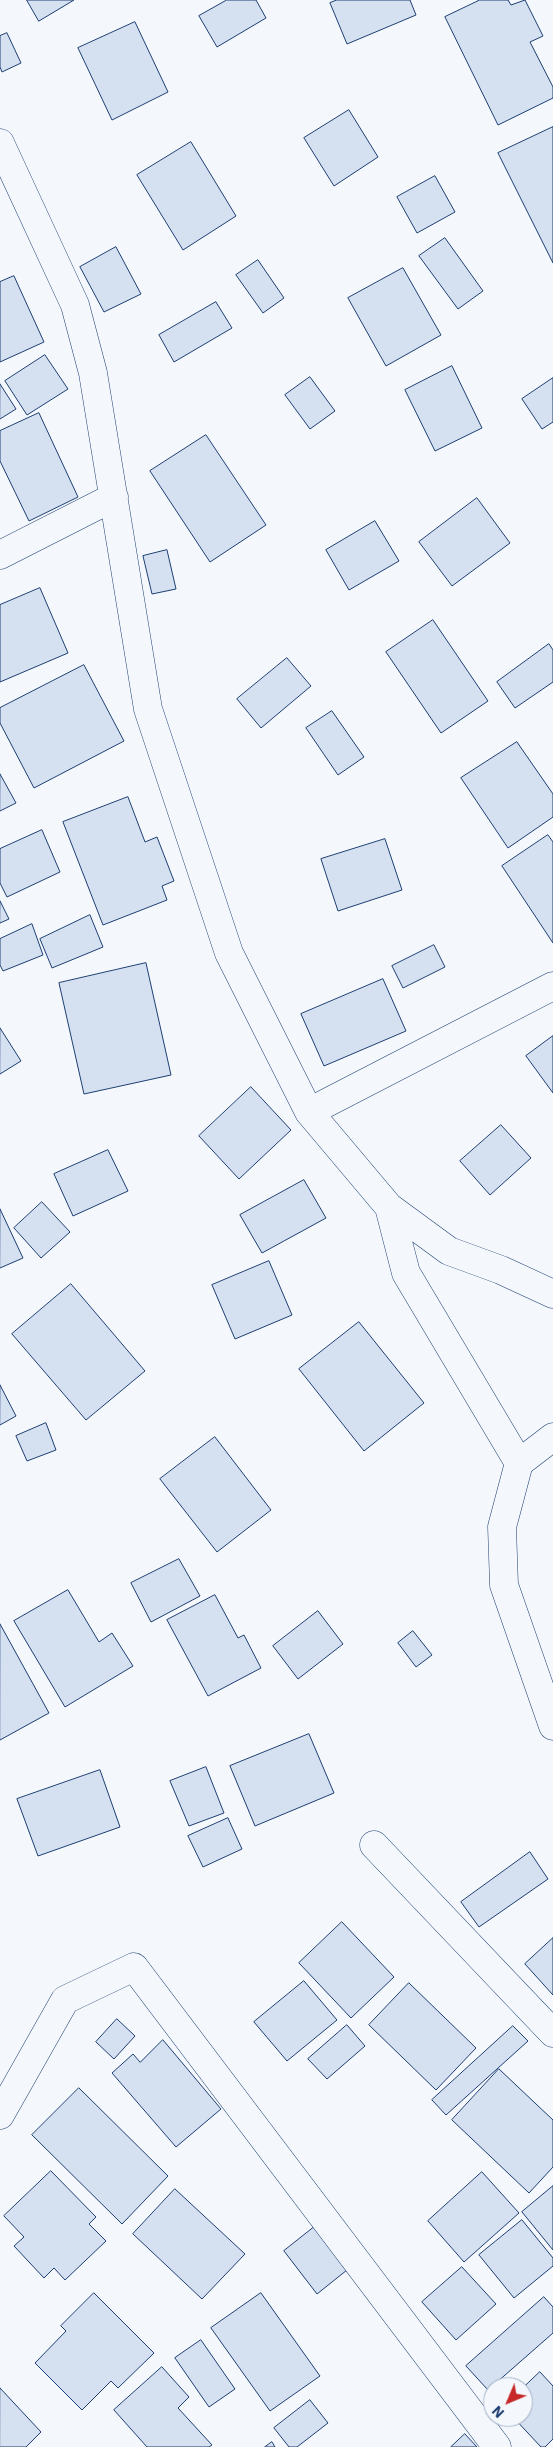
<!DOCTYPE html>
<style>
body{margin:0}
#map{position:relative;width:553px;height:2447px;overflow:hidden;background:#f4f7fb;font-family:"IBM Plex Sans",sans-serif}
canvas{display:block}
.north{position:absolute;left:483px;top:2377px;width:50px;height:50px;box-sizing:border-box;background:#f4f7fb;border:1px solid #9eadc5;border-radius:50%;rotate:225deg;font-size:14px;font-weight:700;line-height:20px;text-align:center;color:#1d3f73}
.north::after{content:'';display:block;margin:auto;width:18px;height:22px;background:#c62828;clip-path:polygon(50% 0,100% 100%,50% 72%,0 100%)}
</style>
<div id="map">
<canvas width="553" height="2447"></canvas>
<div class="north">N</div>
</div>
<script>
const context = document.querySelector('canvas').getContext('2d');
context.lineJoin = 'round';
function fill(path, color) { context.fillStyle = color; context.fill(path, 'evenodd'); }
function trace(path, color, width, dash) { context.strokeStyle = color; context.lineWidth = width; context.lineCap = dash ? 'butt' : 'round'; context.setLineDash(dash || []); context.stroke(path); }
const building = new Path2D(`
 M27,0H74L39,21Z
 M227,0H256L266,18L217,47L199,16Z
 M337,0H410L416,15L347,44L330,3Z
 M480,0H508L511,5L525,0L543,36L530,42L553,87V98L498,125L445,17Z
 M135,22L168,92L112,120L78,48Z
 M7,33L21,63L2,72L0,67V36Z
 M349,110L378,157L334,186L304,138Z
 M553,127V263L498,153Z
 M191,142L236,216L183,250L137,175Z
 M435,176L455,212L417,233L397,197Z
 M445,238L483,291L458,309L419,256Z
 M116,247L141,294L104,312L80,267Z
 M258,260L284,298L263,313L236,275Z
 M403,268L441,335L386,366L348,298Z
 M14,276L44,342L0,362V282Z
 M216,302L232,328L174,362L159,335Z
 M45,355L68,389L27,415L5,381Z
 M452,366L482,428L435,451L405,390Z
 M310,377L335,411L310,429L285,395Z
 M553,378V422L542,429L522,399Z
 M0,384L16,409L0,419Z
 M39,413L78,497L29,521L0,461V431Z
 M206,435L266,525L210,562L150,471Z
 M477,498L510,543L452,586L419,542Z
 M375,521L399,561L349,590L326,550Z
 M167,550L176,589L152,594L143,556Z
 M40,588L68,653L0,682V605Z
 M433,620L488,701L441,733L386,652Z
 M549,644L553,650V682L515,708L497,682Z
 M287,658L311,686L261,728L237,699Z
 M84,665L124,741L34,788L0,723V708Z
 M332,711L364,757L338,775L306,728Z
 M517,742L553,794V817L508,848L461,778Z
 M0,774L16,803L0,811Z
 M128,797L145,842L157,837L174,881L162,886L167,900L103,925L63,822Z
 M42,830L60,872L7,897L0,883V849Z
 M548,835L553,842V943L502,866Z
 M385,839L402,890L338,911L321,859Z
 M0,901L9,919L0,923Z
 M90,915L103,947L52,968L40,939Z
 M32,924L43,955L3,971L0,965V939Z
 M434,945L445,967L403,988L392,966Z
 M146,963L171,1075L84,1094L59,983Z
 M383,979L406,1031L324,1066L301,1014Z
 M0,1028L21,1061L0,1074Z
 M553,1036V1093L526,1056Z
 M251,1087L291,1130L239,1179L199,1136Z
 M501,1125L531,1158L490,1195L460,1161Z
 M108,1150L128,1191L73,1216L54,1174Z
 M304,1180L326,1218L262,1253L240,1215Z
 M42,1202L70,1232L41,1258L14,1228Z
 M0,1209L23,1258L0,1268Z
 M269,1261L292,1315L235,1339L212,1285Z
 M71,1284L145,1371L86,1420L12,1334Z
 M359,1322L424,1403L364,1451L299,1369Z
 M0,1385L16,1416L0,1425Z
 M46,1423L56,1450L27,1461L16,1436Z
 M215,1437L271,1510L217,1552L160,1479Z
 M179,1559L200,1596L151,1622L131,1583Z
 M68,1590L99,1642L112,1633L133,1666L65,1707L14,1621Z
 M215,1595L238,1638L244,1635L261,1668L208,1696L167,1620Z
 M318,1611L343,1644L298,1679L273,1646Z
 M0,1624L49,1713L0,1740Z
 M413,1631L432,1655L416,1667L398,1643Z
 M309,1734L334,1793L255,1826L230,1766Z
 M206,1767L224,1813L189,1826L170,1781Z
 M100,1770L120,1827L38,1856L17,1799Z
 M228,1818L242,1849L203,1867L188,1836Z
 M530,1852L548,1879L479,1927L461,1902Z
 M342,1922L394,1977L351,2018L299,1963Z
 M553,1938V1995L525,1964Z
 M304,1981L337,2020L287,2061L254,2022Z
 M409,1983L476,2048L436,2090L369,2025Z
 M117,2019L135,2036L114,2059L96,2042Z
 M347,2025L365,2046L327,2079L308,2059Z
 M513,2026L528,2041L446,2115L432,2100Z
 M163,2040L221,2109L176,2147L112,2073L133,2054L140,2062Z
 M499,2069L553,2120V2167L529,2193L452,2120Z
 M79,2088L168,2176L122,2224L32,2135Z
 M51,2171L96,2217L89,2224L106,2241L65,2280L54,2268L44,2278L14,2246L24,2237L4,2216Z
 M482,2172L519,2213L464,2262L428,2221Z
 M553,2186V2250L522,2212Z
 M175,2189L245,2254L202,2299L133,2234Z
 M522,2220L553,2258V2266L514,2298L479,2255Z
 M318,2224L352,2266L317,2294L284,2251Z
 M462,2267L496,2304L456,2340L422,2302Z
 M94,2293L154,2353L118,2388L111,2381L82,2410L35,2363L66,2331L61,2326Z
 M261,2293L320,2376L270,2411L211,2328Z
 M544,2297L553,2307V2333L488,2390L466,2366Z
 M201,2340L235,2389L209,2407L175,2358Z
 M162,2367L189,2397L178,2408L212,2445L209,2447H147L114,2410Z
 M540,2372L553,2386V2439L545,2447H541L513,2417H523V2388Z
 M0,2388L41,2432L26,2447H0Z
 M310,2400L328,2423L297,2447H289L274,2428Z
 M465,2434L477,2447H451Z
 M272,2442L275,2447H265Z`);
const minor = new Path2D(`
 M0,143L75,305L93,373L148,709L229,953L309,1112L389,1207L449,1251L501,1270L553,1294
 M0,555L114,497
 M309,1112L553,986
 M389,1207L406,1273L519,1463
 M553,1437L519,1463L502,1527L504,1585L553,1726
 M374,1845L553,2033
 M0,2115L65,2000L134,1967L497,2447`);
fill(building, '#d5e0f0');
trace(building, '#1d3f73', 1);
trace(minor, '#1d3f73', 29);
trace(minor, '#f4f7fb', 28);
</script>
